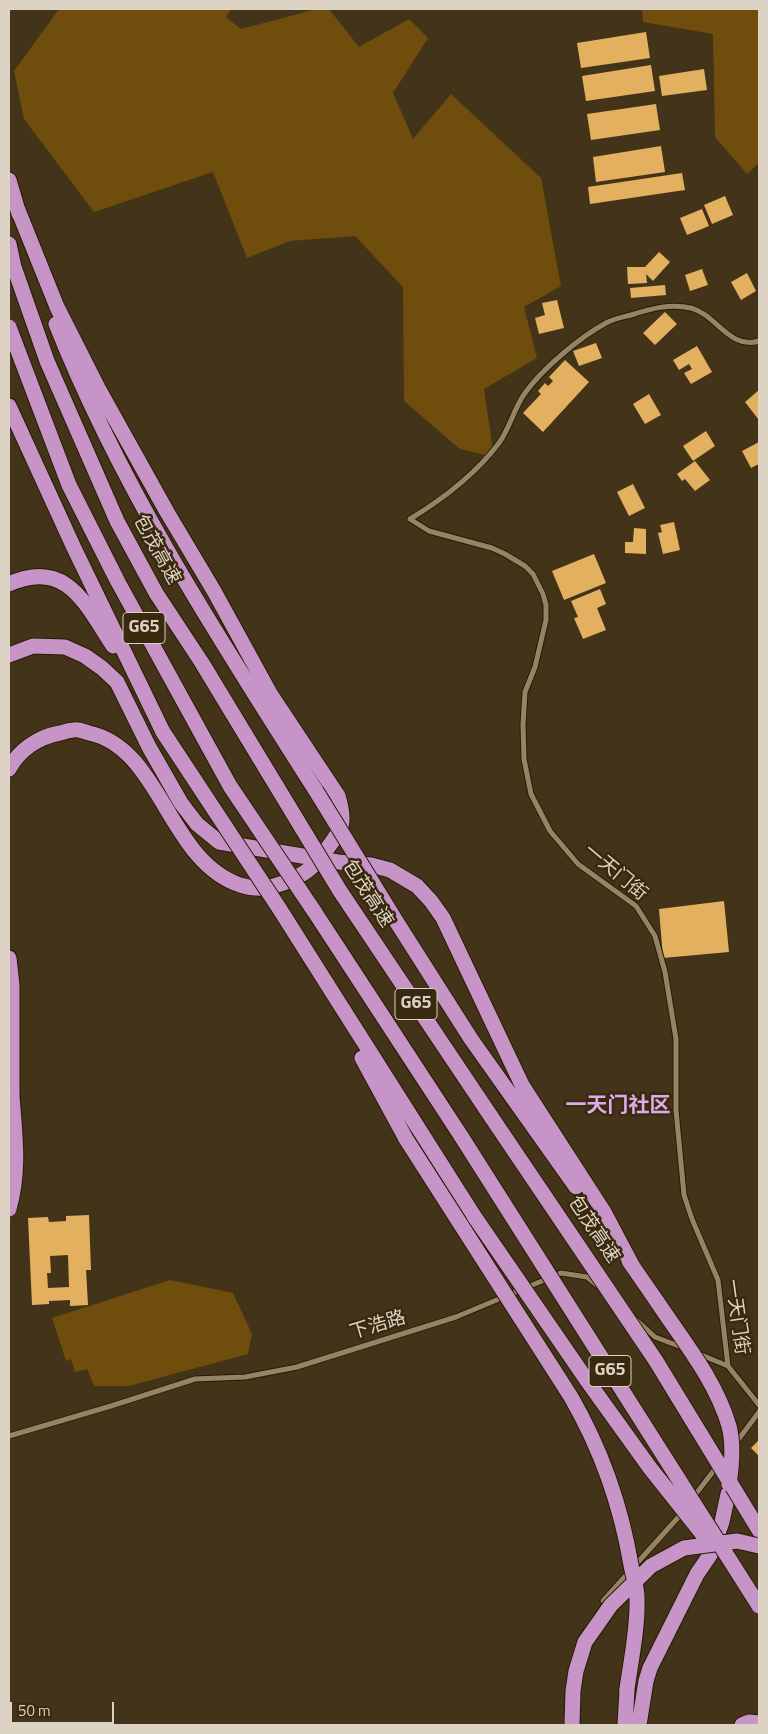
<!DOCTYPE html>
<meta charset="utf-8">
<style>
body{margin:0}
#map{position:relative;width:768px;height:1734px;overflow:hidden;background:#433319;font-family:"Titillium Web",sans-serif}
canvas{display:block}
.frame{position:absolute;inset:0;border:10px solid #ddd3c4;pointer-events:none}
.scale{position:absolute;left:10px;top:1702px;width:104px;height:22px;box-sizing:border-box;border:2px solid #ddd3c4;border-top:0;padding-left:6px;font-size:15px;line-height:18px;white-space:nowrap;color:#ddd3c4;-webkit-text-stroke:4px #39290f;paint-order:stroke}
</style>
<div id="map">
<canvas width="768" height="1734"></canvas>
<div class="frame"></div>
<div class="scale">50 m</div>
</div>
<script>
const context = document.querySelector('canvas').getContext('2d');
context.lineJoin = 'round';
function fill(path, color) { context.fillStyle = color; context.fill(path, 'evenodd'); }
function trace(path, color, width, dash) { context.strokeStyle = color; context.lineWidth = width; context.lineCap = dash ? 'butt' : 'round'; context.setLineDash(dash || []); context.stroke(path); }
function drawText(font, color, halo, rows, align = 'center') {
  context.font = font + ' "Titillium Web","Noto Sans SC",sans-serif'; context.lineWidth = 5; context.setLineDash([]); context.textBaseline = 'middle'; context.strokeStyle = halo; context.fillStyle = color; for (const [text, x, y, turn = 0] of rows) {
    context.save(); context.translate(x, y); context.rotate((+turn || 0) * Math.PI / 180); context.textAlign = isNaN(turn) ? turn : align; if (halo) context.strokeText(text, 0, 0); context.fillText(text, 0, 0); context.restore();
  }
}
const green = new Path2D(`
 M59,9H231L226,17L241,29L317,9H329L359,47L409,19L428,38L393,93L413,139L451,94L541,178L561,286L524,307L537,358L484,389L494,457L460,449L404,401L403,287L355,236L290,241L247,258L213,172L94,212L24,119L14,71Z
 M642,9H759V163L747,174L715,137L713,34L643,22Z
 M170,1280L233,1293L252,1334L248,1354L129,1386H94L87,1369L75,1372L71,1359L66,1361L52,1318Z`);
const building = new Path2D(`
 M646,32L650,58L581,68L577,43Z
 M651,65L655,91L586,101L582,76Z
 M704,69L707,90L662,96L659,76Z
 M656,104L660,130L591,140L587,114Z
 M661,146L665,172L596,182L593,157Z
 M682,173L685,190L590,204L588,187Z
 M725,196L733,215L712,224L704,205Z
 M702,209L709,226L687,235L680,218Z
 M659,252L670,262L653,281L646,274L647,283L628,284L627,267H645Z
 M702,269L708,285L690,291L685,275Z
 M747,273L756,291L741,300L731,282Z
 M665,285L666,295L631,298L630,288Z
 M557,300L564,328L539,334L535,318L545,315L542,303Z
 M665,312L677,324L655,345L643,333Z
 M596,343L602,358L579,366L573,351Z
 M697,346L712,372L691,384L684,373L692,369L689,364L679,370L673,360Z
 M565,360L589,382L543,432L523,413L541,394L538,391L545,383L548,386L553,381L549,377Z
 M759,390V420L745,402Z
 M649,394L661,415L645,424L633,404Z
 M706,431L715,446L693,461L683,446Z
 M759,442V464L751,468L742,451Z
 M695,461L710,480L695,491L685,479L682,481L677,474Z
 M633,484L645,508L629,516L617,492Z
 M674,522L680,550L663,554L658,533L662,532L660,525Z
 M634,528L646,529V554L625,553V542H633Z
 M594,554L606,583L564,600L552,571Z
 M600,589L606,604L597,608L606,630L583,639L574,618L578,617L571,601Z
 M724,901L729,952L663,958L659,909Z
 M89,1215L91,1270H86L88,1305L70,1306V1300L49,1301V1304L32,1305L28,1218L48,1217L49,1222L66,1221V1216ZM68,1255L69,1287L48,1288L47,1273H51L50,1256Z
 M759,1440V1456L751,1448Z`);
const street = new Path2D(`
 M634,1318L655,1337L684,1348
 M699,1354L728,1366L759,1405
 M728,1366L718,1280L692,1219L684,1195L676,1110V1039L665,972L655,936L636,906L578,864L550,831L531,794L524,759L523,725L525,692L535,667L546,620V605L543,594L533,574L525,566L505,554L492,548L429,531L410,519C443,499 475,475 499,443C510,428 514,408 525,393C542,369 580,337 606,323C613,319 623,317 631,315C650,309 670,303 691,308C717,315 729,350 759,341
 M9,1436L111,1406L195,1379L245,1377L297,1367L456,1317L561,1273L587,1277L598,1286
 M735,1444L759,1412
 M692,1499L728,1452
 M603,1601L683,1512`);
const highway = new Path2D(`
 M9,180L19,214
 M9,244L14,267L47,361L117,521L156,593L202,663
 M56,324C122,490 220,640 316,791
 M9,406L74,548L163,732
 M9,584C67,558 86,605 113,646
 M9,655L33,646L65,647L85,656L102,668L117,682L149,747L181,803L197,824L219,842L338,862L371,865L390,870L417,886L431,901L443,918L522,1085L604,1212L633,1267
 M9,769C19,750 38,737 60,733C64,732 70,730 74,730C79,729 85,732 89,733C161,748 168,861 240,885C253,889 264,890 277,885C294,880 310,872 321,857C339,831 348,829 338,796L271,695L214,591L167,512L98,388L57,307L16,205
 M340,891L492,1118
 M314,911L461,1136
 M396,921L471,1039L576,1187
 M9,958L12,985V1096
 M327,984L474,1216
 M362,1058L406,1139
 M629,1261L658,1303
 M586,1379L650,1468
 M625,1725L627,1689
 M639,1725L646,1681L650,1668L697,1574L710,1555L722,1522L728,1494
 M742,1725L749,1722L759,1723`);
const highwayBridge = new Path2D(`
 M9,327L69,485L118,582L230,786L314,911
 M202,663L340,891
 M163,732L279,908L327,984
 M316,791L396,921
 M492,1118L656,1361L759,1530
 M461,1136L759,1606
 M406,1139L571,1397C601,1449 621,1506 631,1565C633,1575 637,1587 637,1598C638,1628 631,1660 627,1689
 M9,1209C20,1171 15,1135 12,1096
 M474,1216L586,1379
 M658,1303C684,1342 716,1381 729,1426C734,1445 732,1465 729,1484
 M650,1468L708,1541
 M572,1725L573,1691L576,1671L585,1642L611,1605L651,1566L684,1548L737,1541L759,1546`);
const shields = [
 [144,628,42],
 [416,1004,42],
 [610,1371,42]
];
const shieldNames = [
 ["G65",144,628],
 ["G65",416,1004],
 ["G65",610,1371]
];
const streetNames = [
 ["包茂高速",156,550,61],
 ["一天门街",615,873,40],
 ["包茂高速",367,894,57],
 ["包茂高速",593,1230,56],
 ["一天门街",736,1317,82],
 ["下浩路",378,1326,-17]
];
const quarterNames = [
 ["一天门社区",618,1107]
];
fill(green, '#6f4d0c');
fill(building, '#e3b060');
trace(street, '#291a01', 7);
trace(highway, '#291a01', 17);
trace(street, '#958366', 5);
trace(highway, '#c694c6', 15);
trace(highwayBridge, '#291a01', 17, []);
trace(highwayBridge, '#c694c6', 15);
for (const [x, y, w] of shields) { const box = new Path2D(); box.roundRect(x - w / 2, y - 15.5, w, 31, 4); context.fillStyle = '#39290f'; context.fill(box); trace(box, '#ddd3c4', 1); }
drawText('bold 18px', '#ddd3c4', null, shieldNames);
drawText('19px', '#ddd3c4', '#39290f', streetNames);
drawText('bold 21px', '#deabe8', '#39290f', quarterNames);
</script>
